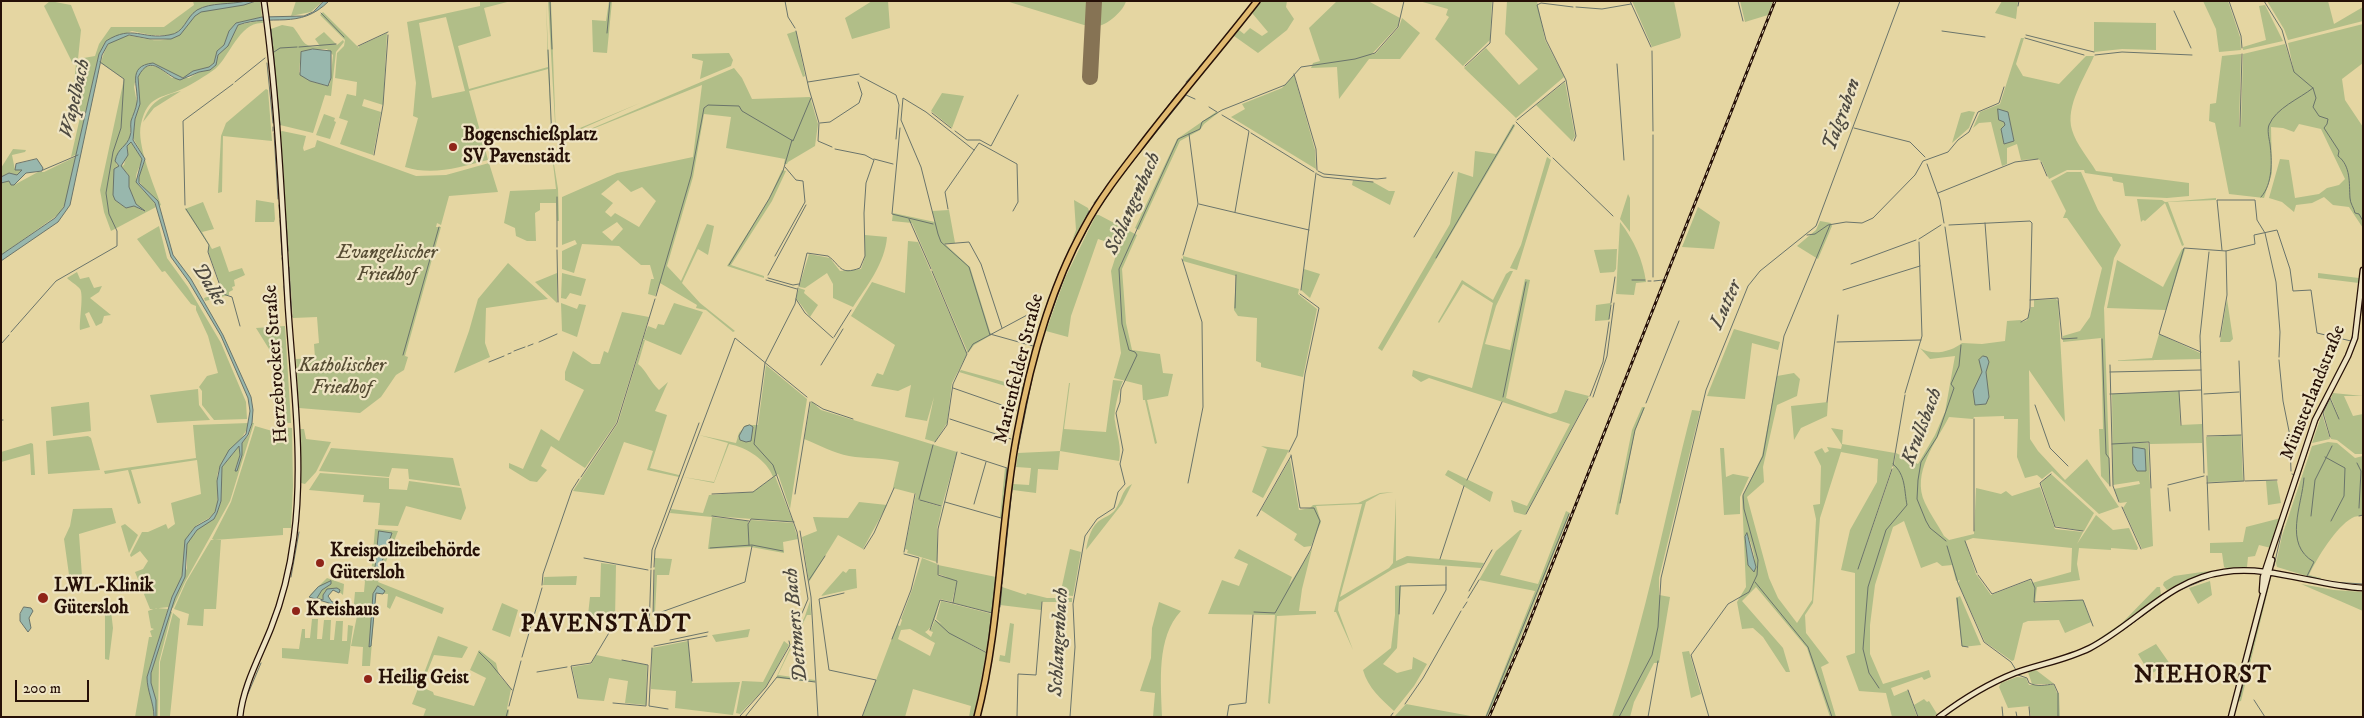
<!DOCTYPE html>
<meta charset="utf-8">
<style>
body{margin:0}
#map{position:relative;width:2364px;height:718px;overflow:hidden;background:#e5d6a2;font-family:"IM FELL DW Pica",serif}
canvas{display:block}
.frame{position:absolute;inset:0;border:2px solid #261007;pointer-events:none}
.scale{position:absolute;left:15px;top:680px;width:74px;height:22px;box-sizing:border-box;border:2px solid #261007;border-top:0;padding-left:6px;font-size:15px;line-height:18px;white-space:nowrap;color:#261007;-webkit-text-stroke:4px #eee4c3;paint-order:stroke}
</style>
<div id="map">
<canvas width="2364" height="718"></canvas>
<div class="frame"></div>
<div class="scale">200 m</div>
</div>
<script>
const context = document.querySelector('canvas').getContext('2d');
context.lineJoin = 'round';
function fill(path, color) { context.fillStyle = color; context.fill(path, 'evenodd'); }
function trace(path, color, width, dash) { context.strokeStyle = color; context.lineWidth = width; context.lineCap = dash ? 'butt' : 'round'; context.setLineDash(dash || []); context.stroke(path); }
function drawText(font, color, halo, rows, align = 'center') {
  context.font = font + ' "IM FELL DW Pica",serif'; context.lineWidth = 4.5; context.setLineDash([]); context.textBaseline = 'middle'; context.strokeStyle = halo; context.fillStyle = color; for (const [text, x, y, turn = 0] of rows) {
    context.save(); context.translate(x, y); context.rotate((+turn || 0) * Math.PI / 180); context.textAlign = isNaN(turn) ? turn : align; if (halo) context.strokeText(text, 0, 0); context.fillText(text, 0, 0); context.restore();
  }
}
const green = new Path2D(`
 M50,1L71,5L81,30L78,59L95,56L99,44L111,27H164L194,5L193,1H246L200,9L189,18L181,30L171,35H151L132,31L106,41L99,54L77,154L71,157L81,113H71L76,64H73L44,6Z
 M256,1H260L262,17L236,23L229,31L224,45L217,51L214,63L209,67L193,71L186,77H180L153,63L144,65L137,73L134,87L137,103L131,122L130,138L116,164L119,166L114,169L115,200L126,208L134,206L145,212L136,204L129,187V176L121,166L124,165L128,149L127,147L130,141L142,159C141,165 136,172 136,178C138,191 153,195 156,207L111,231L104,212L100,190L124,79L101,63C113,14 141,47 168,39C186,34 187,19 200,12C211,6 240,7 256,1Z
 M296,1H323L311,12L291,16Z
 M480,1H511L484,8L491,36L458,46L469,89L548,67L546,1L552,141L548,69L469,91L488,160C460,167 433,176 405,167L418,118L413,116L416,83L407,22L480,6ZM446,17L465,91L432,98L419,23Z
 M548,1H551L556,138L640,103L556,140Z
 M609,1H612L607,53L593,52L592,20L606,21Z
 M872,1H888L890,28L852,39L845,18Z
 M1006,1H1126C1124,10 1110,22 1102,25C1096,27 1090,25 1084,25Z
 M1262,1H1287L1286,7L1294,19L1287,30L1258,53L1234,36L1239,30L1244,34L1250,28L1262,36L1268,32L1252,13Z
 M1337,1H1368L1400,18L1398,26L1371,55L1376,53L1399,27L1402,18L1420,33L1400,59H1369L1339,99L1337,67L1311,68L1313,63L1320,61L1309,28Z
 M1419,1H1492L1490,40L1463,66L1435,39L1449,17L1446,15L1448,9Z
 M1507,1H1537L1545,40L1564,77L1516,118L1464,68L1486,48L1519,85L1538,69L1505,34Z
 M1632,1H1674L1681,35L1680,38L1652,47Z
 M1740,1H1773L1768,15L1745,22Z
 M2002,1H2018L2016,19L1995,13Z
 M2203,1H2228L2240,37L2241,50L2219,52L2216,29Z
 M2267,1H2328L2334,24L2363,7V21L2288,40L2284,29Z
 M2265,5L2283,41L2243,50V47L2266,40L2259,6Z
 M323,12L359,48V46L387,33L383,105L364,99L362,106L381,112L373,155L340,144L348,121L339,118L347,94L356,96L357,82L335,78L337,53L344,46L345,40L320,15Z
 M263,20V23C240,21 230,56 215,69C205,76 193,84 182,89C160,99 148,95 141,124C136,144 154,185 161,205L159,206C156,195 139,187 139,179C138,173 144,166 145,159L133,138L135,119L140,103L137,83L139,74L145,67L151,66L158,67L172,78H189L199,72L210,70L216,65L218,55L227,46L238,25Z
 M2094,22L2156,23V50L2122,49L2094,52Z
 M2363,24V63L2342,79L2345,100L2363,127V228L2349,207L2333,205L2324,197L2312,203L2296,205L2294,212L2282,202L2269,198L2280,159L2289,160L2295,198L2319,194L2327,188L2339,185L2345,179L2321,129L2299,124L2294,132L2283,128L2271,127L2272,173L2264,198L2229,194L2215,123L2209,121L2210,104L2216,103L2222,56L2241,54L2239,126H2241L2243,54L2285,44L2294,72L2288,43Z
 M282,25L293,27C303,38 302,49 320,46L315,39L324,32L337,45L343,40L344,42L336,52L331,96L325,95L313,133L280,125L271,29ZM314,49H327L333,55L330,84L327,86L310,81L299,72L301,52Z
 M796,31L805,76L803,77L787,34Z
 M2021,38H2024L2016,64L2023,76L2059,84L2086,56H2094C2085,77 2065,106 2072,130C2076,144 2089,159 2096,171L2189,183V196L2167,198L2125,196L2123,183L2113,181L2112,177L2085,173L2084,170H2067L2049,179L2042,162L2038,159L2021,160L2017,144L2007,148V164L2002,166L1991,122L1979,123L1973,128L1980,112L2000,104ZM2008,112L2014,141L2004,144L2002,129L2005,125Z
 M729,53L733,60L731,66L700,79L703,61L692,58V54Z
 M734,68L742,78L752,99L810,97L818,124L815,146L788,162L787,164H784L785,159L726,148L731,117L704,114L693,177L667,266L681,281L707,224L714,226L708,255L698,249L682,283L700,303L735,331L733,332L706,310L696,308L697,305L660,283L655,296L648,294L651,279H654L650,265H641L619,246L582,244L574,273L562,269V251L577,244L575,240L562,245V197L617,173L693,157L702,85L555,144ZM618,180L631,192L642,187L656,201L639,227L615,213L611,217L605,212L613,203L601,194ZM617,222L623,229L612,241L602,232Z
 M1294,75L1315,150L1316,169L1231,117L1245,109L1242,104L1282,88Z
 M1565,82L1575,136L1572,141L1536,105Z
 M266,89L268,90L272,141L223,136L222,192L218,193L221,136L226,123Z
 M181,91L154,108L143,122C150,102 161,96 181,91Z
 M942,93L964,96L952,128L931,111Z
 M1969,111L1975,112L1969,128L1952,143L1961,113Z
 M1216,112L1218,113L1204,124L1200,130L1180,141L1139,230L1135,228L1177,139Z
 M324,114L335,118L334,121L336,122L330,139L316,135Z
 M1513,124L1515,126L1382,351L1378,348L1450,224L1458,172L1473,177L1475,151L1496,154Z
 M282,131L306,136L303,148L304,151L315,147L317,140L416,176L446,175L489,163L498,192L449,196L441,225L437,223L436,227H441L405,356L408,357L404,370L396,375L381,397L360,413L299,408L296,359L315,358L314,344L319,343L317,317L293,318L280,132Z
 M551,146L558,189L559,221H557L556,203H540V210L535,213L536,241H527L516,236L515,228L504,223L510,191L556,189Z
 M13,149L26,150L25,152L12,155L15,170H23L17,175L1,177V168Z
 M77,156L67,201L59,214L1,255V183L9,181L14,185L38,172H44Z
 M1547,157L1551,160L1517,270L1510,268L1521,245Z
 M782,170L786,171L772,201L731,265L764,276V278L727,266L769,199Z
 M2067,172H2081L2098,210L2121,245L2114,258L2104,308L2110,486L2101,476L2099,429H2103L2101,338L2063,342V336L2080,331L2090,317L2102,268L2067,218H2063L2066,211L2051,181Z
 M1353,180L1373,182L1389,191H1395L1390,205L1352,185Z
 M1628,194L1630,198V232L1620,219Z
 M2216,198V200L2168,202L2184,245L2182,246L2165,203L2145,221L2143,220L2141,222L2137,199L2162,200L2165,202Z
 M256,200L274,203L275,219L274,222H255Z
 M1074,200L1088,208L1089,211L1072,241L1076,230Z
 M203,202L214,229L202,232L212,249L220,246L229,272L242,268L245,275L234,280L235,286L232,287L233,290L229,292V295L205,301L204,298L223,292L208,251L209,245L185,209Z
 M1698,207L1720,222L1714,249L1682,247Z
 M949,210L955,243L945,244L970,267L991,335L974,345L968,353L912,223L892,221L893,213L935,222L932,211Z
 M1096,215H1099L1137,235L1122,269L1126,323L1132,350L1160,354L1163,373L1173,374L1168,396L1147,400L1157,443L1155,444L1145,400H1143L1142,385L1114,378L1121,353L1111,271L1119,246L1098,239L1071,316L1068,337L1046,331L1065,278Z
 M1820,221L1831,223L1832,226L1818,259L1797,246L1816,230Z
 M1620,222C1634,240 1643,260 1646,282L1636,283L1634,295L1616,294Z
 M159,226L167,258L188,287L221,343L246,402L247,419L214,420L202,405V391L199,387L207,376L218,373L208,336L196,310V306L191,304L165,271L162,272L137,239Z
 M865,235L887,237C885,263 867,286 853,307L833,298V284L827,273L805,288L799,287L809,254L830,258L840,271L861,269L865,257Z
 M908,241L918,242L967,354L952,383L947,423L935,442L925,439L934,397L927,421L905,417L911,385L898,391L871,386L877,373L883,375L895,345L851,316L872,282L905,293Z
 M1617,249L1616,269L1614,272L1600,273L1594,250Z
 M2182,249H2185L2166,310L2107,308L2117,260L2163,287Z
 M1183,256L1299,289L1298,294L1317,309L1303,377L1261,367V363L1256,361L1257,318L1238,316L1234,310L1236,276L1183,261Z
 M508,263L548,299L486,308L485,343L490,357L454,373L469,331L478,299Z
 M1304,269L1320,274L1310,298L1301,290Z
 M1510,271H1513L1496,306L1485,344L1510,350L1525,279L1530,280L1506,398L1550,414L1557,412L1565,390L1589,396L1525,515L1514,512L1511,500L1527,506L1570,424L1429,378L1421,382L1412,376L1413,370L1472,388L1493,303L1463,284L1439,323L1438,322L1462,280L1493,300L1506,274Z
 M77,272L80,279L89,277L94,288L102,286L99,292L90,298L111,315L104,316L102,323L96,326L89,312L85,314L90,327L80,330C79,320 84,295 80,289C77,285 71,282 67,278Z
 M557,273V303L535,282Z
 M562,273L586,279L581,296L570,293L566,299L561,298Z
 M2318,273L2359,278V283L2318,278Z
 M799,288L805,290L804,293L818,305L810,317L796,298Z
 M2056,299L2058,301L2065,422L2029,370L2030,439L2038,451L2065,480L2087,459L2119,507L2099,514L2052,471L2042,479L2037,475L2025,478L2017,457L2018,419H2004V416L1974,417L1973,419L1949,417C1936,442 1911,473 1925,503C1930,514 1938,525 1944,536L1949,540L1974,534L1976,488L2001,494L2006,491L2012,496L2040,487L2055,529L2083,532L2077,544L2096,515L2113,530L2129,528L2138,548L2137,550L2111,548V550L2079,548L2077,564L2080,580L2037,587L2035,603L2083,600L2091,622L2065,633L2059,620L2028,621L2023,623L2014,660L2012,661L1985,642L1958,583L1960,580L1956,581L1952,565L1942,566L1937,562L1921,568L1904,521L1893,527L1875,585L1870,625V654L1883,684L1929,670L1931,677L1924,680L1922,677L1891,688L1894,696L1908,690L1917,717H1892L1886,693L1859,691L1846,656L1855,653V573L1841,570L1850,530L1877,482L1878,459L1841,452L1820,518L1813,603L1805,615L1806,633L1829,663L1821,667L1836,717H1830L1807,648L1756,587L1742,601L1783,648L1790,672H1786L1763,637L1753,628L1742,629L1737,602L1746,587L1742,497L1762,456L1777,376L1794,373L1800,379L1797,396L1777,405L1763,467L1764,482L1747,497L1769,578L1778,598L1797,623L1812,600L1816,519L1813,505L1820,504L1821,466L1814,452L1822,448L1825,453L1829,451L1827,447L1841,449L1842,445L1831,428L1843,430L1842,444L1895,453L1893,464L1858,570L1894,465L1896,453L1918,464L1935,435L1945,412L1955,356L1930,359L1920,348C1932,356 1951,352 1962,343L1982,344L2005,341L2007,321L2021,320L2022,322L2027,320L2031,307H2034V300ZM1747,534C1752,544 1757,561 1754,572L1748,565L1745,537ZM1973,538L2072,548L2071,572L2032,583L2030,580L1991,595L1976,574L1965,541Z
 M2227,299L2233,339L2230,342H2220Z
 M561,303L577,309L579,304L586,305L577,337L562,331Z
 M674,303L703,312L681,355L643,339L648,326L656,329L658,324L664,325Z
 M1611,303L1609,320L1595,321L1596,305Z
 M622,312L649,317L616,423L585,468L551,446L541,466L547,470L537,482L530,481L509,468V463L523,469L541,429L559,441L584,390L565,380V372L573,351L592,364H600L604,351L608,353Z
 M285,326L291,423H280L279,376L274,357L256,328Z
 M1734,329L1780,342L1778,350L1752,343L1745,399L1707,396Z
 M2159,334L2200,353V359L2110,361L2152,358Z
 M643,340H645L638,364C647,371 650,382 659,390L668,382L655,411L667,415L650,468L679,475V477L647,470L653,451L624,442L604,495L573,491L618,423Z
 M766,365L807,399L790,509L778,474L773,477C767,460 746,447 729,444L714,483L683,477L714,482L728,443L699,435L736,443L739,433L746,425H758Z
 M961,370L1023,387L1022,391L959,372Z
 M1113,380L1123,381C1119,389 1113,413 1115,421C1117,436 1122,447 1119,461L1060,451L1058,470L1038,469L1036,493L1013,490V484L1029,485L1031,468L1016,467L1018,453L1060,451L1069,383H1070L1064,429L1106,432Z
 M198,389L199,405L210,420L157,423L150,395Z
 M2179,391L2180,425L2202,424L2204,473L2202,443L2150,444L2149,442L2126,443H2148L2153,546L2142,549L2123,508L2127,502L2120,503L2114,489L2140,484L2139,481L2113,485L2112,394Z
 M2333,393L2363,396H2344L2353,416L2363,414V454H2355L2337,440L2331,439L2324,413L2330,399L2340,420L2331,398Z
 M811,401L821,410L957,452L942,506L918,500L942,507L937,529V562L907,553L908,550L905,549L916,494L893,488L899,462C881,457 866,459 849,456C834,453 819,445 804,439Z
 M89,402L91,431L53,436L51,407Z
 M1828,402L1827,416L1801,428L1794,440L1791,406Z
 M1642,407H1645L1635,431L1618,515L1615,514L1632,430Z
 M1692,410L1700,411L1659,578V595L1670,597L1659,663H1654L1634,702L1630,717H1612C1647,616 1665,513 1692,410Z
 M2322,414L2330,439L2312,443Z
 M249,423C244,441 228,450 220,467C213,480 221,495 216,508C213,520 201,520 194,528C180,545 187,558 182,575C179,586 172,596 169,607L150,609L135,572L143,569L148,561L140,551L131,557L130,555L142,532H148L166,524L168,529L175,524L171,503L201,494L197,460L131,470L141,503L138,504L128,470L105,474L104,471L196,458L193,425Z
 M252,423H254L230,501L185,582L173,608H171L187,568V542L197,529L214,519L217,513L221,501L222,467L239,446L240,455L235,470L242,455V443L249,435Z
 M255,426L279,433L282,427L292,428L293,486L291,528H283V535L214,540L212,539L231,502Z
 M300,429H304L306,439L331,442L316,472L305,484L301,483Z
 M2241,435L2243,481L2208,482L2206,437Z
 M88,436L91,438L100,470L48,474L46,441Z
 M2328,442L2337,443L2355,458L2363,456V515C2360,516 2355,516 2352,518C2336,527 2317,558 2309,575L2321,578L2320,580L2277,567L2276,563L2282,536L2312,446Z
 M31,443L33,444L35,475H31L30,454L1,462V452Z
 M1261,446L1289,450L1263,498L1252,492L1267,449Z
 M331,448L453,458L460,486L409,479L408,469L392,468L389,477L319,471Z
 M1720,448H1724L1726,477L1733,474L1749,477L1740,497V514L1724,515Z
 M1290,459L1299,510L1310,508L1313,505L1358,503L1380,493L1394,492L1380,494L1366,502L1340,597L1389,568L1393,563L1396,498V561L1407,556L1484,563L1481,568L1408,563L1393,569L1339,602L1338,610L1353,650L1336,612H1334L1362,504L1316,506L1321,522L1311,546L1304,547L1294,540L1297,534L1261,510Z
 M1005,468L1008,469L1003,518L1000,517Z
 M1448,470L1493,492L1490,502L1445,475Z
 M320,473L389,478V489L407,490L409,481L461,488L466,508L461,520L406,506L398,526L378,525L380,503L363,502L364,495L309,490Z
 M2051,474L2094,513L2084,531L2055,526L2041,483Z
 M775,476L793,522L712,516V517L748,521L749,545L748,524L751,520L793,523L798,539L783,542L784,553L751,547L708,549L712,517L670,513L671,509L703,513L709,495L753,492Z
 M2266,481H2277L2281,503L2268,505Z
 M1132,484L1122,504L1086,550C1088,539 1091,525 1102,519C1107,516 1111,515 1115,510C1122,501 1121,490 1132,484Z
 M859,502L887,505L863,549L838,535L809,582L802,537L817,531L813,517L848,518Z
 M112,508L116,523L79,534L82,576L70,582L64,539L70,526L73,509Z
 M1566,511L1570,513L1494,704L1487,717H1485L1535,591L1479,580L1496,551L1520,530H1522L1500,575L1538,584Z
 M2281,518L2271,548L2259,545L2255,556L2248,557L2247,567L2226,568L2224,567L2222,553H2210V543L2243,542L2246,527Z
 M125,524L138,535L129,553L121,526Z
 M375,529L398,531L378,582L444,608L442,614L396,596L390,609L387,607L388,594L376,593L370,666H362L363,647L351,646L357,616L353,614L355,592H364L365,581L360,578V575H371Z
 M211,540H221L216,609H204L203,626L187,625L189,614L174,609L186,582Z
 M1070,549L1081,552L1073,596L1064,595L1062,586Z
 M1239,549L1292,577L1289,585L1312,549L1302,589L1299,611H1316V614L1277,616L1270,704L1268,703L1275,615L1208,614L1222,580L1239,586L1248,564L1234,558Z
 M655,558L672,559L669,575H657L655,613L653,614Z
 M922,558L937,564L938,576L947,577L938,574V565L996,577L992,613L953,603L957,580L952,602L940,599C937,610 935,627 925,632L931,637L933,632L930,631L935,620L942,624L936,619L941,601L992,614L986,652L954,636L986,653L974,717H969L971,706L913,689L905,717H862L897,625L900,626L902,620L901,619L912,590ZM910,629L935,643L930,656L898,639L901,630Z
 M601,563L616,565L615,620L588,615L590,597H600Z
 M849,569H856L857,588L821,596L843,571L846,573Z
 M2209,571L2167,590L2163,585L2164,582L2174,576Z
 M577,576L576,585H543L544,577Z
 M327,578L344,584L343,595L335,588L324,592V600L310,595Z
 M2271,578L2241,701L2237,702L2265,592Z
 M2210,581L2212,595L2198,604L2189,588Z
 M2301,584L2334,590L2363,592V611Z
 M1401,585L1397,648L1383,664L1397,673L1412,669L1413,657L1427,664L1414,686L1394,711C1381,699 1368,688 1363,670L1391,648L1395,615V586Z
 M1002,587L1026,595L1027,593L1047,598H1072V602H1042L1041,610L1000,605Z
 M2157,587H2160L2161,595L2111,633L2085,648L2122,623Z
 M1960,596L1981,645L1962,647L1956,598Z
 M810,601L811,615H807L778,675L815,680V682L776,678L805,616Z
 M1159,602L1181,611C1156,638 1161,682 1162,717H1153L1155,693L1140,691L1151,658L1152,628Z
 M502,603L518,610L510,637L492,630Z
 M156,608L168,609L147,677C148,691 154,702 154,716L135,717L149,637H152L150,631L154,629L151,628L148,611Z
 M111,611L113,628L109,660L105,659V614Z
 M170,612H172L159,662L158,716H156C156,701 149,688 151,673Z
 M173,613L180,619L170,716L160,717V662Z
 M312,619H318L317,639H322L324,620H331L330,640H334L336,621H343L342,641H347L348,625L353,626L348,664L282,658V648L299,649L302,629H305V638H310Z
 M1010,623L1014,624L1010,663L999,661L1000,655L1005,656Z
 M750,629L748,637L716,642L712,635Z
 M438,636L468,647L462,658L434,655L422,685L420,684Z
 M688,641L692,683L740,682L733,715L675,708L676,691L651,689L652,648Z
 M784,641L789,645L766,687L740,714L736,713L742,681L763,682Z
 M2156,644L2170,664L2150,674L2138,654Z
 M479,650L496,663L499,675L511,689L507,709L509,711L508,717H423L426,709L412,704L419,686L433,692L434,695L474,706L486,678L470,670Z
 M1689,651L1701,694L1691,698L1682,652Z
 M596,655L647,665L646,705L625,703L628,681L609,678L604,701L579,699L572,667L591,664Z
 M2036,670L2053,683V684H2032L2028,672Z
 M2017,677L2026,678L2029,685H2054L2057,693H2059L2060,717H2031L2029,706L2008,708L1999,687L2001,683Z
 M1924,699L1927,702L1929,701L1937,714L1933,717H1918L1914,705Z
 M1406,704L1476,717H1394Z`);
const water = new Path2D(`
 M246,1H256L244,5L201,12L195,16L180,35L171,39H150L129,35L108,44L102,55L70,205L58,222L1,261V255L55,218L64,207L99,54L106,41C133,24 142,40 169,35C185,33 185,18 197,10C211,2 230,5 246,1Z
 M324,1H329C299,31 272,13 238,25L228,46L218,55L216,65L210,70L199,72L180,80C164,76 151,51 138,77L140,104L135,119L133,140L145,159L139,177V183L158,201L173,255L191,279L223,335L251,397L253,410L252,423L248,435L242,443V455L237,471H235L240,455L239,446L222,467L221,501L217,513L214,519L197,530L187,544L185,577L175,598L151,673V683L156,700V717H154C154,703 147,691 147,677L172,597L182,576L185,540L195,527L209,519L215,512L218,500L217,481L220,466L229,450L246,434L250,411L248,398L221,336L189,282L171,257L155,203L136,182L142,159L131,142L127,146L128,155L121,166L129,176V187L136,204L145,211L134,206L126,208L115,200L113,195L114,169L119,166L115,161C118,147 127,147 130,136C132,132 130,126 131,121C133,115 136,109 137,102C139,87 126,66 153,63L183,78L193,71L209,67L214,63L217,51L224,45L229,31L236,23L262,17L304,16L313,12Z
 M313,49L331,51V78L328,86L310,81L300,75L301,52Z
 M1998,109L2008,112L2014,141L2004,144L2001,129L2005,125L2004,122L1999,120Z
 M37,159L43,168L42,171L26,173L14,185H11L9,181L1,183V177L9,173L17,175L22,170H15L16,164Z
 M1983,356L1987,357L1989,362L1986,372L1989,397L1986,404L1975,405L1973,391L1982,372L1979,360Z
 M750,425L753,427L751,441L746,442L740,440L739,436L744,427Z
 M2133,447L2145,449L2146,471H2137L2133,464Z
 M379,531L392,533L378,573L375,572Z
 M1747,533L1756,567L1754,572L1748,565L1745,537Z
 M331,581V584L322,590L317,598L323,600V595L327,589L337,588L340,590L339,593L333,590L328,596L332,602L340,601L339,606L309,597L318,587Z
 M378,586L385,591L383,594L376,593L371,646L369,647L373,594Z
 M24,607L31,608L33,611L29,618L31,628L28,632L20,621V614Z`);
const stream = new Path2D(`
 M550,1L552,49
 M785,1L788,17L795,28
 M1630,1L1651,47
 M1738,1L1743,21
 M2229,1L2241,36L2242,48
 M2264,1L2282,30L2294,72L2313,88L2316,98L2313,107L2319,116L2328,119L2327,124L2324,128L2339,151L2338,156C2351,166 2349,183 2350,198C2350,203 2354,208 2355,213L2359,214L2363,221
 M2018,6L2019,1
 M1573,7L1541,3L1537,5L1546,40L1566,80L1576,136L1574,141
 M1576,7L1602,9L1631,4
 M2174,11L2191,48
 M321,13L344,37
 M271,29L280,125
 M796,31L809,89L819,123L818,141L832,147
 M1942,31L1985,37
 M607,33L610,1
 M2026,35L2094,52
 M2025,38L2084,55
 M358,46L388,32
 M299,47L336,44
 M548,50L552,141
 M1652,51L1653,131
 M274,52L280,48L297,47
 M2095,55L2122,52L2192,55
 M267,63L273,123
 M1617,64L1624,160
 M1465,66L1490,43L1493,1
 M1199,67L1214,50
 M1294,74L1316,149L1317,170
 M860,76L896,95L899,105L896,139
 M235,82L265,58
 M808,82L859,74
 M1186,82L1198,69
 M1209,107L1217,112
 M932,113L951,128
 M1222,115L1249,131L1235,212
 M1517,120L1565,81
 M1516,122L1550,156
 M820,123L830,122L859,103L862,94L858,82
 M2240,126L2242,54
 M273,127V131
 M900,128L892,214L933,224
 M1854,128L1910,142L1925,157
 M955,131L967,140H980L991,146L1018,95
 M274,133L278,199
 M1251,133L1314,172
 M280,134L285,217
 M1653,135V277
 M974,150L926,112L903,98L901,120L921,167L938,234L941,242L969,267L990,335
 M374,155L383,105L388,35
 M1553,158L1613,216
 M874,159L893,164
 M2041,162L2047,176
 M1927,164L1940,200L1944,223
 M43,170L78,155
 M1318,171L1324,174L1377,179L1386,178
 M1317,174L1323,177L1373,182
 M1938,193L2015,162L2038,159
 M557,197V247
 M2261,197C2273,184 2272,160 2270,144C2269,138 2267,130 2269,125C2276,108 2299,99 2313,88
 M1094,203L1177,94
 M1199,204L1309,230
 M185,205L183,121L233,84
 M279,205L280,218
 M1100,207L1118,180L1186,95L1195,99
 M186,209L209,245L208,252L223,294L232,297L240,326
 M948,209L945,192L979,143L1017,164L1018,202L1013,211
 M909,219L931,269
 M280,220L282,255
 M286,221L288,251
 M1985,223L1990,290
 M1949,225L2030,221L2032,223L2030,308L2028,318L2021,322
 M1945,227L1961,340
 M1807,235L1815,234L1828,225L1846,222L1862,223L1873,218L1915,175L1923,161L1948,152L1958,140L1969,132L1978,112L1999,103L2004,87
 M1414,237L1453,172
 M1919,239L1941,225
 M945,244L969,242L981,264L1002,328
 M557,250L558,302
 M2222,250L2217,200H2255L2257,220L2265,233L2276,282L2280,332L2279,357
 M1183,255L1198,204L1189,134
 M775,256L805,202L803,181L796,180L785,167
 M282,258L283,264
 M1436,258L1514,125
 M1182,259L1202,322L1203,407L1188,483
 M1851,264L1916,240
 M729,265L769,199L783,171L792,140
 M289,267L292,317
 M932,271L967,354L953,384L947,425L935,442
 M768,275L806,205
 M768,278L793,285L799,284
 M766,280L797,289
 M1632,280H1645
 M1648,281H1651
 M1654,281L1663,280
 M1665,281V282
 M284,286L286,311
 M799,286L807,253L828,256C841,265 839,276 860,268L865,256L864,213L866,183L874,160L865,155L835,149
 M1301,290L1316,173
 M1843,290L1920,266
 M656,296L691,176L704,108L708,105L739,106L742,111L793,141L811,98
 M796,299L805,313L833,338
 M2030,300L2058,298L2062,339L2077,338
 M1611,303L1615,277
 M1235,308L1236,275
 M1043,317L1058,275L1089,211
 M1609,319L1611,305
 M1045,330L1069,264L1095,214
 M11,332L56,281L117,246V231L109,214L106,193L113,152L121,128L124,79L100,62
 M990,334L1033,346
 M2358,334L2363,295
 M834,337L851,310
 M2220,337L2227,295L2226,251
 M2102,339L2106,454L2109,458L2110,486
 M2351,341L2354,330
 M539,342L557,334
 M1837,342L1921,340
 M1,344L9,335
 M528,346L533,344
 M514,351L525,347
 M968,352L973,344L1029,314
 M2201,352L2159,334L2184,248L2226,251L2255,244L2254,235L2277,230L2290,269L2293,291L2311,290L2317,333L2351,341C2342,372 2320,398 2310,429
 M508,354L511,353
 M403,355L439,227
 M2279,360L2283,401L2290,436
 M489,362L504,356
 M821,365L843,329
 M2110,365L2113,486L2119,502
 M2110,372L2201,370
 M953,388L1016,410
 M2179,391L2181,425
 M1905,393L1922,336L1919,242
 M2110,394L2201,390
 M2204,394L2239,392
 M1590,396L1603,362L1609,322
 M1503,397L1526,282
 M1593,397L1607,356L1614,303
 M812,402L823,409L853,419
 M1827,402L1838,315
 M1646,403L1679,321
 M2035,405L2050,448L2068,466
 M950,419L1011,439
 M1,420H3
 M2207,436L2241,435
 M2330,437L2323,413L2330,398L2339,419
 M2290,441L2291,471
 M2310,443L2318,420
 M2112,444L2149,442L2151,488
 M1018,449L1032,379
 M1289,452L1297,436L1305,374L1319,308L1300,294
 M961,453L1007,468L997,574
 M2325,457L2345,468L2344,496L2331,521
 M2357,463L2361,471L2359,508
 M1009,464L1023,388L1041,322
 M1893,466L1905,395
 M2204,473L2200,336L2209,252
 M2051,474L2040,483L2055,527L2083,531
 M2292,474L2294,475
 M2207,476L2209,530
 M581,477L617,423L655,299
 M2304,478C2302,506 2283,544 2314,562L2307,576L2331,582L2363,584
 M1467,480L1502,402
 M2245,481L2277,480
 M2207,483L2244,481L2239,361
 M2168,485L2204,476
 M2168,488L2170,511
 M712,494L753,492L776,475
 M795,494L810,402
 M919,499L933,445
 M920,500L941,506
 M945,502L1001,518
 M1620,503L1635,430L1644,408
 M974,504L986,462
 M2122,507L2141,549
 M1526,514L1588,399
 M712,516L749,521
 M1257,516L1291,456
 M2311,516L2315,480L2332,446
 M2359,516L2363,515
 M2284,522L2309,447
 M800,531L811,597L818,717
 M1974,531V419
 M1946,541L1930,528L1926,521L1917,499L1918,480L1921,462L1937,437L1954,388L1951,384L1959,366L1961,345
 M1965,541L1977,573
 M749,545L748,524L751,519L794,522
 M1947,546L1958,583L1984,642L2011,662L2016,670
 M710,548L752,545L783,551
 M864,549L874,533L894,488
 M904,552L915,494
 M584,558L648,570
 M1440,559L1464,486
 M937,563L938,529L957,452
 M2274,566L2283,526
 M654,567L655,550L735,338L807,397
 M651,568L652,550L699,423
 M1858,569L1892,469
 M654,570L653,615L745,582L752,546
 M1978,575L1992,594L2031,579L2035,588L2034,602L2083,600L2093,626
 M291,577L299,532
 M809,580L825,556
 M1755,582L1808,647L1832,717
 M1002,584L1013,480
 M542,585L543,574L572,490L579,479
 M2180,590L2209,578
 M1469,591L1492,550
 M844,593L819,599L829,670L876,680L862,717
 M2170,596L2176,592
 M1468,598L1479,580
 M1957,598L1962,646L1968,647
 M953,603L992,613
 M1000,607L1002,587
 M1463,608L1467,602
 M1254,612L1275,613L1311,549L1320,521L1314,508H1300L1291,455
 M1399,614L1400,586L1446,585
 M1433,614L1446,590V567
 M935,620L949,633L987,653L996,577
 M930,630L940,600L953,603L957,581L938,575V565
 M2122,631L2164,600
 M649,632L651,570
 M792,637L808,599L797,532L773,465L754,444L765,363L795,304L798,288
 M892,639L911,590L919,558L904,554
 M670,640L708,632
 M688,640L692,681
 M654,646L707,636
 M652,648L649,706L668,709
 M479,652L491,664L512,690
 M522,657L542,588
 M990,671L999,610
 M537,672L567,667
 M2018,675L2027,678L2029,683C2037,687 2045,685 2054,684L2058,693V717
 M1879,688L1869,673L1863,649L1868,587L1886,530L1907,505C1904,490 1906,475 1893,464
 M1908,690L1918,717
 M247,696L261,663
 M578,698L571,666L591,663L616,621
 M2237,699L2240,697L2263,603
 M2254,700L2265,717
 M613,703L646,706L648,665L622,660
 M1405,704L1423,678L1461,611
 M509,706L521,661
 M2002,707L2003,717
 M2029,707L2030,717
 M2016,712L2017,717
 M740,716L766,687L790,645L789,641
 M506,717L508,710
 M745,717L777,677L815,682
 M1017,717L1018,674L1036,675L1042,602
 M1070,717L1075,647L1073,604L1085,536L1097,519L1114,508L1118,492L1125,484L1120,464L1123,450L1116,413L1120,402L1121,389L1137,355L1135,352L1129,350L1122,324L1119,269L1178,139L1200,129L1202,122L1222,110L1285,85L1301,67L1355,59L1375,53L1398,27L1404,1
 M1227,717L1229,705L1246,703L1253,615
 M1390,717L1393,713
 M1486,717L1569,514
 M1619,717L1652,655L1658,627L1661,578L1706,390L1748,286L1760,271L1816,226L1900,1
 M1648,717L1658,661
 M1709,717L1691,655L1728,604L1749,592L1757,575L1758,560L1744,509L1743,495L1763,456L1784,336L1830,225
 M1943,717L1950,712`);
const runway = new Path2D(`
 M1090,77L1094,1`);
const secondary = new Path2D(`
 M2262,591L2263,577L2315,420L2348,356L2355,338L2363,270
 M240,717C243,686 260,656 271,628C283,598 290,568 294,537C304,461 293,382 288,306C282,205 278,102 264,1
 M1939,717C1963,699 1987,684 2015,673C2040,664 2066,660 2090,648C2136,624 2170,579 2224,572C2271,565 2316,586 2363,588
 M2231,717L2272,560`);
const primary = new Path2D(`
 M977,717C1001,624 999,528 1017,434C1030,364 1049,291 1084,228C1102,194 1127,164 1150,134C1185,89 1222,46 1257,1`);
const rail = new Path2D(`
 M1489,717L1523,638L1775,1`);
const markers = [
 [453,147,5,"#8f2418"],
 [320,563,5,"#8f2418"],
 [43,598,6,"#8f2418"],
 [296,611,5,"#8f2418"],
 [368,679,5,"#8f2418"]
];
const poiNames = [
 ["Bogenschießplatz",463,136],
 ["SV Pavenstädt",463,158],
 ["Kreispolizeibehörde",330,552],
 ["Gütersloh",330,574],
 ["LWL-Klinik",54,587],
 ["Gütersloh",54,609],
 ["Kreishaus",306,611],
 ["Heilig Geist",378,679]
];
const parkNames = [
 ["Evangelischer",387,254],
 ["Friedhof",387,276],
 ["Katholischer",342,367],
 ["Friedhof",342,389]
];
const streetNames = [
 ["Herzebrocker Straße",277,364,-94],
 ["Marienfelder Straße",1020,369,-76],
 ["Münsterlandstraße",2314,393,-68]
];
const waterNames = [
 ["Wapelbach",76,99,-77],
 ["Talgraben",1843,115,-70],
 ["Schlangenbach",1134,204,-66],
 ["Dalke",208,285,58],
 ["Lutter",1727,305,-66],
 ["Krullsbach",1923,427,-69],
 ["Dettmers Bach",797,625,-95],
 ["Schlangenbach",1060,642,-87]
];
const districtNames = [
 ["PAVENSTÄDT",606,626],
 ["NIEHORST",2203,677]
];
fill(green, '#b1be88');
fill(water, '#98b7ad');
trace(water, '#6a746b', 1);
trace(stream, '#6a746b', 1);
trace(runway, '#867354', 16);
trace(secondary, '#261007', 7);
trace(primary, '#261007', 8);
trace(secondary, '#eee4c3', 4.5);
trace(primary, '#e2bb71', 5);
trace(rail, '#261007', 3);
trace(rail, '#eee4c3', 1, [4]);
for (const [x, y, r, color] of markers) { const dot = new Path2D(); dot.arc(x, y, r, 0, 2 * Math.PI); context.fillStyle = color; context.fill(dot); trace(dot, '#eee4c3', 2); }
drawText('bold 19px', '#261007', '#eee4c3', poiNames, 'left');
drawText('italic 19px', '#574d34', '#eee4c3', parkNames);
drawText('19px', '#261007', '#eee4c3', streetNames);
drawText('italic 20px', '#4e4a41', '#eee4c3', waterNames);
context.letterSpacing = '1px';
drawText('bold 24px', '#261007', '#eee4c3', districtNames);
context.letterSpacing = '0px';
</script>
